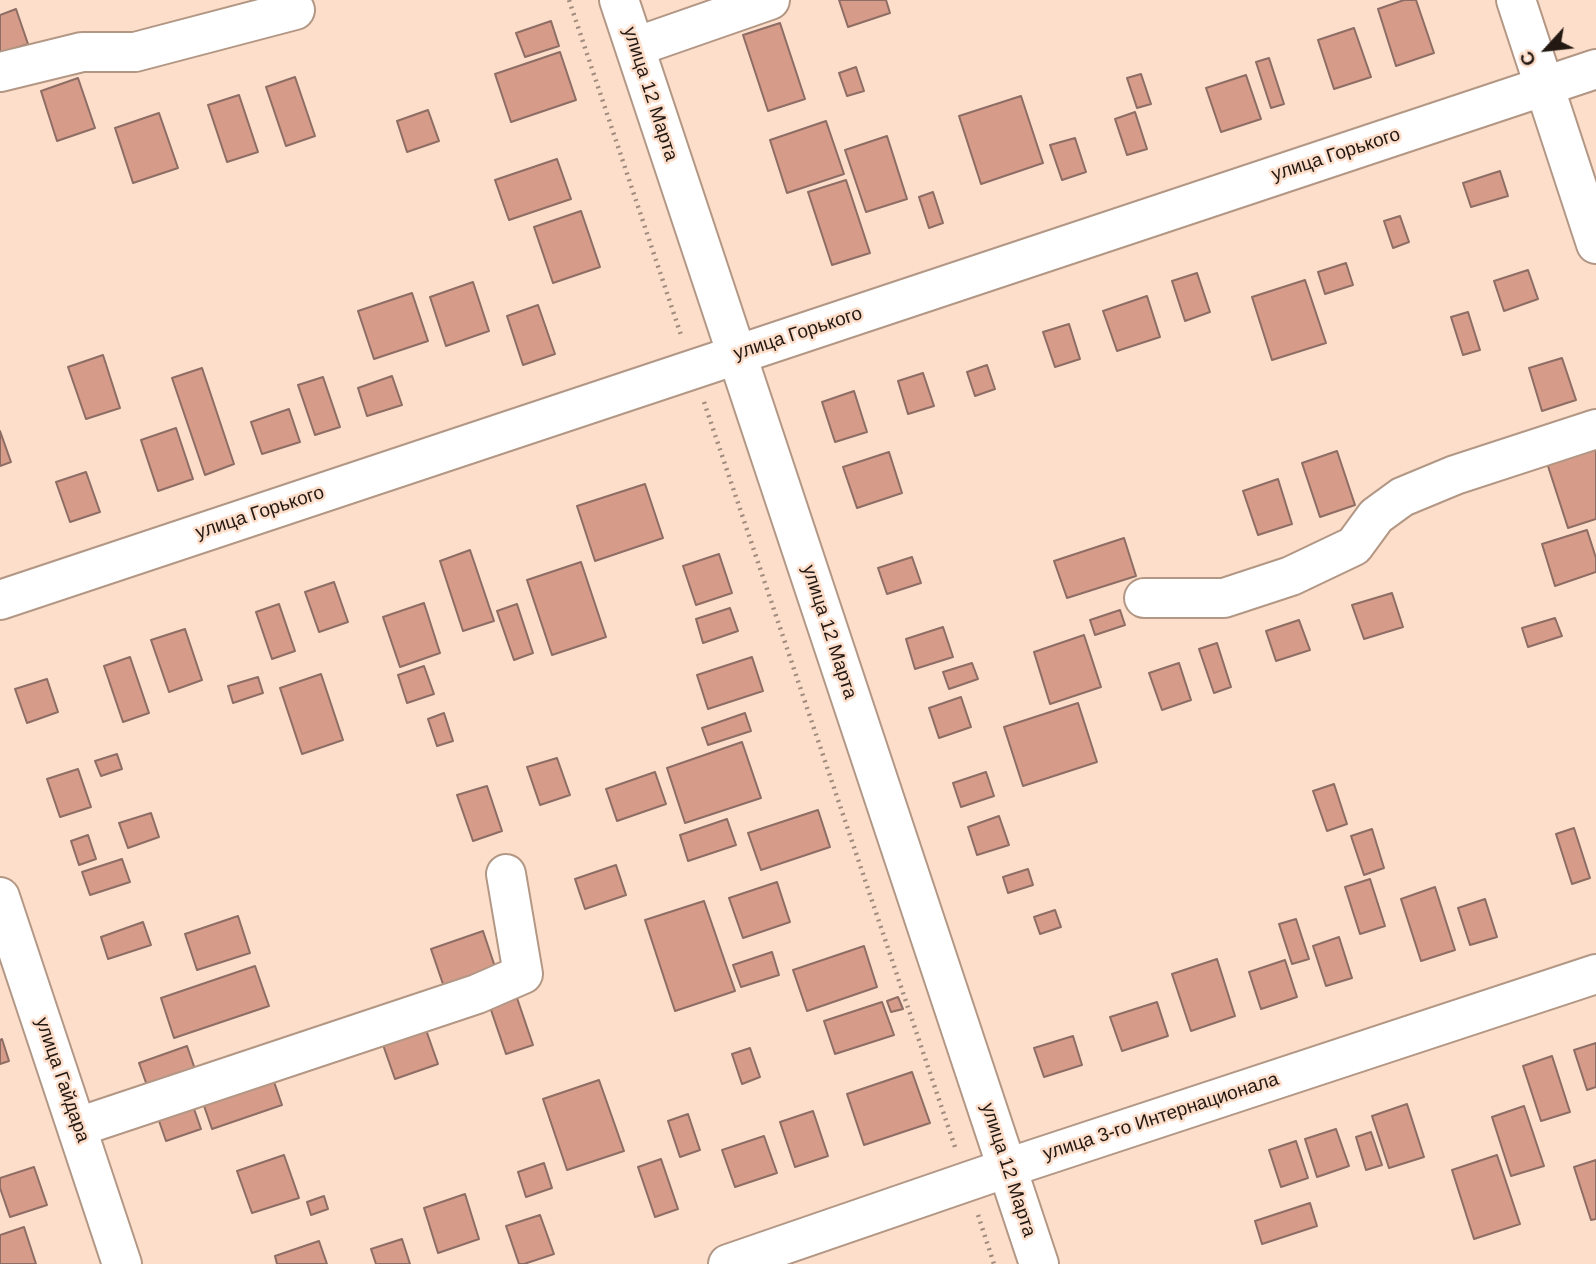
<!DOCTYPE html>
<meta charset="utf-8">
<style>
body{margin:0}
#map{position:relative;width:1596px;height:1264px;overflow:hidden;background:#fcdecb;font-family:Arial,sans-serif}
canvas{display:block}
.north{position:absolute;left:1512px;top:14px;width:70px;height:70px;-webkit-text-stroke:5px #fcdecb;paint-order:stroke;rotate:243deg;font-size:19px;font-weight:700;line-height:28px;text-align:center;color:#241912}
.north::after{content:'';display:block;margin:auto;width:24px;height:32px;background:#241912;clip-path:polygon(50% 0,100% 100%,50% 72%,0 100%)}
</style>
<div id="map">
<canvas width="1596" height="1264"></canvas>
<div class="north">С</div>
</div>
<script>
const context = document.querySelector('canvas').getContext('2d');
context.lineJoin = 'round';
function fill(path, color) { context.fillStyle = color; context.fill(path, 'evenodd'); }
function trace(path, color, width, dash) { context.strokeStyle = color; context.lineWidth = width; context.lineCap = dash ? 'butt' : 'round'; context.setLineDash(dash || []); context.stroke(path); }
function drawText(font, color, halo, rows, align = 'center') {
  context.font = font + ' Arial,sans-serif'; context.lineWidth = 5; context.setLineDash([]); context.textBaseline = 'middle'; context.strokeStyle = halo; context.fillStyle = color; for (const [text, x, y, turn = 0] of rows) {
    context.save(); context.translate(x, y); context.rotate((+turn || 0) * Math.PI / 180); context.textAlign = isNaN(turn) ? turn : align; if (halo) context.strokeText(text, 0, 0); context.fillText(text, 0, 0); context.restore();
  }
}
const building = new Path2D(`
 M839,0H886L890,13L848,27Z
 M1404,0H1416L1434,53L1396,66L1378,9Z
 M16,9L28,44L0,53V15Z
 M551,21L559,46L525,57L516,33Z
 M780,23L805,99L768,111L743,35Z
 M1354,28L1371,77L1334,89L1318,40Z
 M560,52L576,100L511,122L495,74Z
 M1269,58L1284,104L1271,108L1256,62Z
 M856,67L864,91L847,96L839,73Z
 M1141,74L1151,104L1137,108L1127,78Z
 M1246,75L1261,119L1221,132L1206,88Z
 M295,77L315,136L286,146L266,87Z
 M78,78L95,128L57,141L41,91Z
 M239,95L258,152L227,162L208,105Z
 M1021,96L1043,163L981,184L959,116Z
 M428,110L439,141L407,152L397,121Z
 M1135,112L1147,149L1127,155L1115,119Z
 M159,113L178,168L133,183L115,128Z
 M826,121L844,174L787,193L770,140Z
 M887,136L907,199L866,212L845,150Z
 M1075,138L1086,172L1062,180L1050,145Z
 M557,159L571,199L509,220L495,180Z
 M1500,171L1508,196L1471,207L1463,183Z
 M846,180L870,253L832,265L808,192Z
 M933,192L943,223L929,228L919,197Z
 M581,211L600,267L553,283L534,227Z
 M1400,216L1409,242L1393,248L1384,221Z
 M1346,263L1353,285L1325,294L1318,272Z
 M1528,270L1538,299L1504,311L1494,281Z
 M1197,273L1210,312L1185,321L1172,281Z
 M1305,280L1326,343L1272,360L1252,297Z
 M473,282L489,331L446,346L430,297Z
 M412,293L428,341L374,359L358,311Z
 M1147,296L1160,337L1117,351L1103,311Z
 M538,305L555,354L523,365L507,316Z
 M1468,312L1480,350L1463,355L1451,317Z
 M1069,324L1080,359L1055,367L1043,332Z
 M103,355L120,408L86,419L68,367Z
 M1562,358L1576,400L1542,411L1529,368Z
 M987,365L995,389L975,396L967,372Z
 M202,368L234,464L205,475L172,378Z
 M923,373L934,406L908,414L898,381Z
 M392,376L402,405L367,416L358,388Z
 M323,377L340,427L315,435L298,385Z
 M854,391L867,432L835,442L822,402Z
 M289,409L300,442L262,454L251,422Z
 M176,428L193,479L158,491L141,440Z
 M0,431L11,462L0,466Z
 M1596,447V519L1568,528L1547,463Z
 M1337,451L1355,505L1320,517L1302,463Z
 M889,452L902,493L857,508L843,467Z
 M86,472L100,512L70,522L56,482Z
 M1278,479L1292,524L1258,535L1243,491Z
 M645,484L663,538L595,561L577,506Z
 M1587,530L1596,558V572L1555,586L1542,544Z
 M1124,538L1136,576L1067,598L1054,561Z
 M470,550L494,621L463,631L440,561Z
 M719,554L732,593L696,605L683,566Z
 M912,557L921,583L887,594L878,568Z
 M581,562L606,637L552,655L527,580Z
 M334,582L348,622L319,632L305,592Z
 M1392,593L1403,627L1364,639L1352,605Z
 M424,603L440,653L400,667L383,617Z
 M279,604L295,651L272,659L256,612Z
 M517,604L533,653L514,660L497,611Z
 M730,608L738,631L703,643L696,619Z
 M1120,610L1125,625L1095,635L1090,620Z
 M1555,618L1562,636L1528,647L1522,628Z
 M1299,620L1310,650L1276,661L1266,631Z
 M943,627L953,657L915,669L906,639Z
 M185,629L202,680L169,692L151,640Z
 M1084,635L1101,687L1050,704L1034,652Z
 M1217,643L1231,687L1214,693L1199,649Z
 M130,657L149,713L123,722L104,666Z
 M752,657L763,691L708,709L697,675Z
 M972,663L978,679L949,689L943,672Z
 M1179,663L1191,700L1162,710L1149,673Z
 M424,666L434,694L407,703L398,675Z
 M321,674L343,740L302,754L280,688Z
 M258,677L263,693L233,703L228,686Z
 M47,679L58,712L27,723L15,689Z
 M961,697L971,727L939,738L929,708Z
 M1078,703L1097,762L1023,786L1004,727Z
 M444,713L453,741L437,746L428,719Z
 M745,713L751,731L708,745L702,728Z
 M742,742L761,798L685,823L667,768Z
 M117,754L122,769L101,776L95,761Z
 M557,758L570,795L540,805L527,767Z
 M78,769L91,807L60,817L47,779Z
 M655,772L666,804L617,821L606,789Z
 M986,772L994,796L961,807L953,783Z
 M1334,784L1347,824L1327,831L1313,791Z
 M487,786L502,831L473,841L457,795Z
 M818,810L830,847L761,870L748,833Z
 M151,813L159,837L128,848L119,823Z
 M999,816L1009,845L977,855L968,827Z
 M727,819L736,845L688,861L680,835Z
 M1574,828L1590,878L1572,884L1556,834Z
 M1372,829L1384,868L1364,875L1351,836Z
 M88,835L96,859L79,865L71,841Z
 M122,859L130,882L90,895L82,872Z
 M616,865L626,895L585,909L575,879Z
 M1028,869L1033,885L1008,893L1003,877Z
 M1370,879L1385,926L1360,934L1345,887Z
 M777,882L790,922L743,938L729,898Z
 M1435,887L1455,950L1421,961L1401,899Z
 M1485,899L1497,937L1470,945L1458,908Z
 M704,901L735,991L675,1011L645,920Z
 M1055,910L1061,927L1040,934L1034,917Z
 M238,916L250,953L197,970L185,934Z
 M1296,919L1309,959L1292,964L1279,924Z
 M143,922L151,945L108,959L101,937Z
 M483,931L497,973L445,990L431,949Z
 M1339,937L1352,978L1326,986L1313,946Z
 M864,946L877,987L807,1011L793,970Z
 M772,952L779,975L741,987L733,965Z
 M1217,959L1235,1016L1191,1031L1172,974Z
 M1285,960L1297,997L1261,1009L1249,972Z
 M255,966L269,1006L174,1038L161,998Z
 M898,997L903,1009L891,1012L887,1001Z
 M517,998L533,1045L506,1054L490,1007Z
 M882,1002L894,1035L835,1054L824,1021Z
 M1157,1002L1168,1036L1122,1051L1110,1017Z
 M425,1027L438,1064L395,1079L382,1042Z
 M1073,1036L1082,1065L1044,1077L1034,1048Z
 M2,1039L9,1061L0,1064V1040Z
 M1596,1043V1087L1587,1090L1574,1050Z
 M187,1046L198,1078L150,1094L139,1063Z
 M750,1048L760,1077L742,1084L732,1054Z
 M1552,1056L1570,1112L1541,1121L1523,1066Z
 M912,1072L930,1123L864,1145L847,1094Z
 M272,1076L282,1105L212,1129L202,1100Z
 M599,1080L624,1151L567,1170L543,1099Z
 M1407,1104L1424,1157L1389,1168L1372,1116Z
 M193,1106L201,1129L166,1141L158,1118Z
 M1524,1106L1544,1166L1511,1176L1492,1117Z
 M813,1111L828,1156L795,1167L780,1122Z
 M688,1114L700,1150L680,1157L668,1121Z
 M1336,1129L1349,1166L1317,1177L1305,1139Z
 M1371,1132L1382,1165L1366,1170L1356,1137Z
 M764,1136L777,1173L735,1187L722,1150Z
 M1296,1141L1308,1178L1281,1187L1269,1150Z
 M284,1155L299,1198L252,1213L237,1171Z
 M1497,1155L1520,1224L1474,1239L1452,1170Z
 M661,1159L678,1209L655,1217L638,1167Z
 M1596,1160V1219L1591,1220L1574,1167Z
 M544,1163L552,1188L526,1197L518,1172Z
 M34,1167L47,1205L10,1217L0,1188V1178Z
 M465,1194L479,1239L438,1253L424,1208Z
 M324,1196L328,1209L311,1215L307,1202Z
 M1310,1203L1317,1226L1262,1244L1255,1221Z
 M540,1215L554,1254L524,1264H519L506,1226Z
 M24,1227L36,1264H0V1235Z
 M402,1239L410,1264H376L371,1249Z
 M319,1241L327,1264H277L275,1256Z`);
const path = new Path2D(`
 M569,0L682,338
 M704,402L956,1150
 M978,1215L994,1264`);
const minor = new Path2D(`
 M619,0L1039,1264
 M1516,0L1596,244
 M635,47L770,0
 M0,72L82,52H135L295,10
 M1144,598H1224L1291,576L1354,546L1376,516L1402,497L1455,475L1596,429
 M0,600L1596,69
 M0,897L122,1264
 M78,1127L477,994L523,974L506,874
 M728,1264L1007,1168L1596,974`);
const streetNames = [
 ["улица 12 Марта",650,94,72],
 ["улица Горького",1336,155,-18],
 ["улица Горького",798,334,-18],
 ["улица Горького",260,513,-18],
 ["улица 12 Марта",829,632,72],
 ["улица Гайдара",62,1080,71],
 ["улица 3-го Интернационала",1161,1117,-18],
 ["улица 12 Марта",1008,1170,72]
];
fill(building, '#d79b8a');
trace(building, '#8d6d64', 2);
trace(minor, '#b39785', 42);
trace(path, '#a18b7d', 4.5, [2, 5]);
trace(minor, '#fff', 38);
drawText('19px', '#241912', '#fcdecb', streetNames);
</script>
